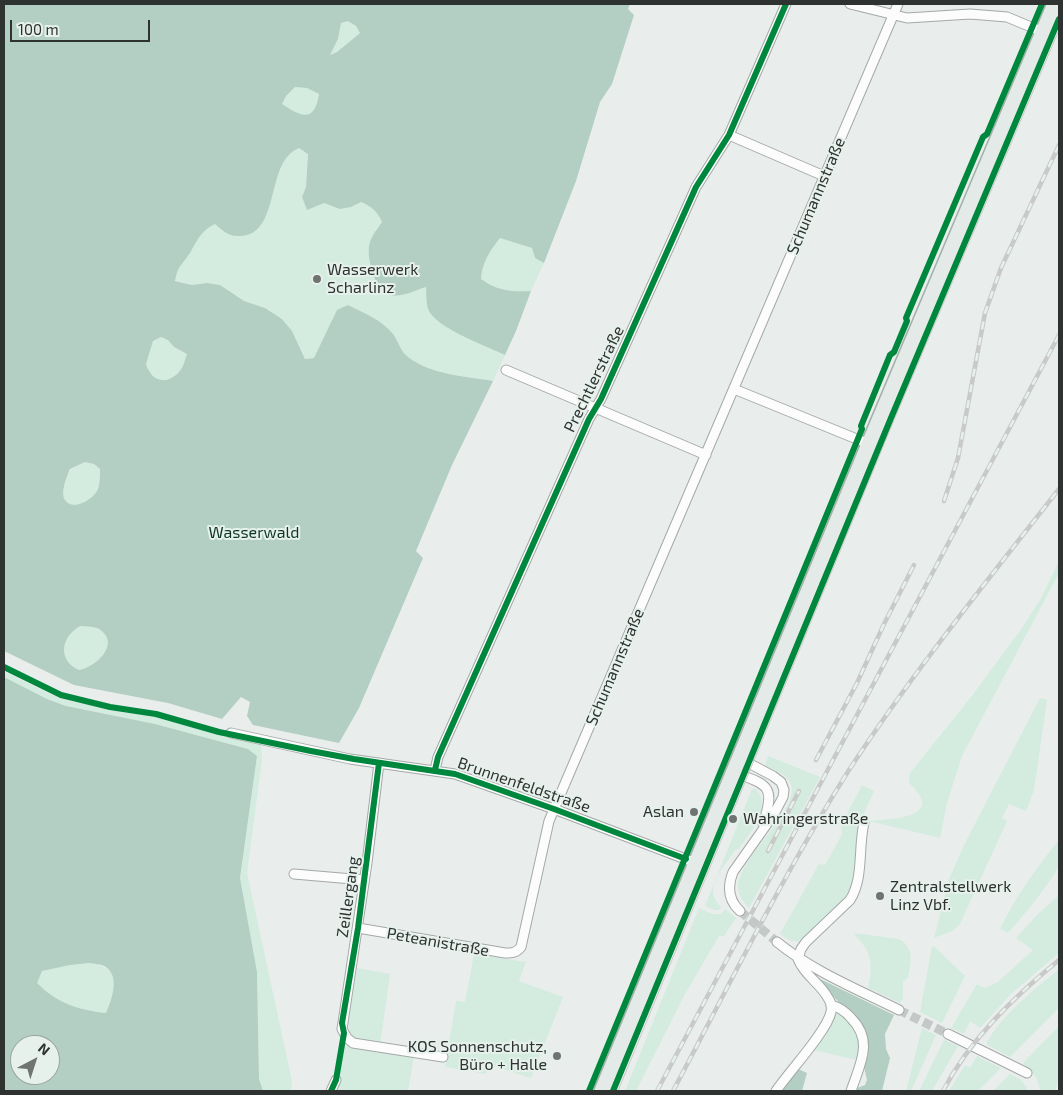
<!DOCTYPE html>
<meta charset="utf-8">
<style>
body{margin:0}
#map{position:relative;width:1063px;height:1095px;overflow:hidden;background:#e9eeec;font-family:"Exo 2",sans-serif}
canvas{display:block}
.frame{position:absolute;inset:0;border:5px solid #2e3230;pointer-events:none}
.north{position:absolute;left:10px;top:1035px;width:50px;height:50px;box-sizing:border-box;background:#e6f1ec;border:1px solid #9ca5a1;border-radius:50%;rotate:40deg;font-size:14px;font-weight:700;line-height:20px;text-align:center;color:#2e3230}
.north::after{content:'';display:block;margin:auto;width:18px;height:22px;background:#6f7472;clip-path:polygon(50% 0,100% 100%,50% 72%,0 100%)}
.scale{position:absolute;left:10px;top:20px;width:140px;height:22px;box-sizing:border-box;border:2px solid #2e3230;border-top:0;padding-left:6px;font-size:15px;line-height:18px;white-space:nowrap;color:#2e3230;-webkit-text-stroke:4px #e6f1ec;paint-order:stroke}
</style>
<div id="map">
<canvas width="1063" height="1095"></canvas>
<div class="frame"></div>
<div class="north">N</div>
<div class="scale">100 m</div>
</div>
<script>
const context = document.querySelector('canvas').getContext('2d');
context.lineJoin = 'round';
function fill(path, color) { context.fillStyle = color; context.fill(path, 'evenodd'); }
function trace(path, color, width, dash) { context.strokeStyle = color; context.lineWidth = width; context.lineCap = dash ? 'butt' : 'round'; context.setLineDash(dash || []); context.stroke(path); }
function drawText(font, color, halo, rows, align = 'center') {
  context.font = font + ' "Exo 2",sans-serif'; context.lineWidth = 4; context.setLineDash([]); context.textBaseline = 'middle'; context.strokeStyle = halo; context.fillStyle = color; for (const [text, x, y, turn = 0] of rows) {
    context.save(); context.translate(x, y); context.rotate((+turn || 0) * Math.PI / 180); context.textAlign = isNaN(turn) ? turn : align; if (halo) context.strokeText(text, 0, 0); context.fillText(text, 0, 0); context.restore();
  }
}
const green = new Path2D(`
 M348,20L356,26L360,33L337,52L329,55L338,39L341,23Z
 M295,87L307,88L319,94C313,123 302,118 282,104L286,96Z
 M299,148L308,153L306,187L302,197L307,209L324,203L331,206L351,207L361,202C371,206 378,212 382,222L375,230L419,289L427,287V305L454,331L505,355L493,381C464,376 432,375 408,357C400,351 399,342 393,334C382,320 364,313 348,305L314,358L305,359L292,331L282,319L265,308L244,301L220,285L207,283L192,285L174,280L179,265L189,254L202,233L207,227L215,224L222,231L263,221C270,207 280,158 292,151C294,149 297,149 299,148Z
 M500,238L532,248L535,258L544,263L531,291C512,292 497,291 481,279C482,262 490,251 500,238Z
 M161,337L169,340L174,347L187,354C185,360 184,367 179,372C166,386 151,381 146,364L153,341Z
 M85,462L94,464L100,469C100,475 100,483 98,489C94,499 73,512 65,500C60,492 67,477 71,469Z
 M1059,561V573L962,756L947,803L940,838L869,821C880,820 923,819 922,803C922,795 914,788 909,783L910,773L971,697L1022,628L1041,598Z
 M80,626C86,627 94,626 99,629C114,638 106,657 94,665C89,668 84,669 79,670C57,660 61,637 80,626Z
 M4,671L48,693L70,701L157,717L261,745L262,760L247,873L292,1081L291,1091H263L259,1079L257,972L240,879L257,756L248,749L155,724L66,706L47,699L4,677Z
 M1040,698L1047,700L1034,790L1026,811L1009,804L1002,818L1007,821L960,924L952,931L934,938L949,879L964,845Z
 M768,756L820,777L749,908C744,902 739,897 738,888C737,858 804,807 790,782C785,773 774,770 765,766Z
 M862,785L874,791L861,820L855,880L848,896L823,918L802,939L798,942L789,940L780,934L819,864L825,865L842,834L841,825Z
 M752,789H756C773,807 749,834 738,850L736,849C725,866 701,889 721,907L719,910H714L705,906Z
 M1059,840C1059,848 1060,857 1059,864C1057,876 1018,922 1008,933L1000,929C1016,896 1036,868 1059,840Z
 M1059,895V953L1011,994L980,1028L970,1021L964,1034L951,1028L977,984L985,988L998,982L1033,950L1016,938L1037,915Z
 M699,908L713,914H721L725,909L736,918L724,936H719L685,994L636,1091H625Z
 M854,933L899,939C915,948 911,962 908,978L903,981V998L900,1003L868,988C871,975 873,961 866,949C863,943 857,939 854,933Z
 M932,946L936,948L965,976L942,1023L920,1012Z
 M474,954L526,962L519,981L563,997L531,1078L489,1065L486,1074L445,1067L456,1001L465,1002Z
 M89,963C123,968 117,987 106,1013C78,1010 57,1003 36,983L41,971L70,965Z
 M357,968L390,974L380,1046L355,1040C340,1024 354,988 357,968Z
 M1059,969V1008L1010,1057L986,1044C1002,1014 1033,991 1059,969Z
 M837,1011C855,1028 865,1034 857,1060L813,1050C818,1036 832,1028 835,1012Z
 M1059,1026V1078L1055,1091H1045L1040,1089L1036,1077L1023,1063Z
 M922,1028L936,1035L911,1091H906Z
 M944,1040L958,1046L932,1091H919Z
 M350,1046L414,1056L408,1091H336L342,1049L344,1047Z
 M977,1056L1001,1068L978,1091H949L965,1065L970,1068Z
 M1010,1074L1021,1080L1027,1088L1026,1091H993Z`);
const forest = new Path2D(`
 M4,4H630L628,9L634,15L612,84L600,102L576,181L544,263L535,258L532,248L500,238C490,251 482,262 481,279C497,291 512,292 531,291L516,331L505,355C486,346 443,330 431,314C425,306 427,296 426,287C415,290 400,299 388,294C375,290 367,259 369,246C370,238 377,229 382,222C378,212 371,206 361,202L351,207L340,209L324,203L307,210L302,197L306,187L308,154L299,148C265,161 281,234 241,236C229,237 223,231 215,224C201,230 197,241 190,253C182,265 178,265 175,281L192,285L207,283L220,285L244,301L265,308L282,319L292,331L305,359L314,358L337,310L348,305C364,313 382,320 393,334C399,342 400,351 408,357C432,375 464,376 493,381L452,465L416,551L423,558L359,708L339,743L253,725L247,716L250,702L241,697L222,719L168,703L74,685L4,651ZM348,21L356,26L360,33L337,52L330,55L338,39L341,23ZM295,87L307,88L319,94C314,123 302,117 282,104L286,96ZM161,337L168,340L174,347L187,354C185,360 183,368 179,372C166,386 151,381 146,364L153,341ZM85,462L94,464L100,469C100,475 100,483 98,489C94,499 73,512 65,500C60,492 67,477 70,469ZM80,626C86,627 94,626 99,629C121,643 97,667 79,670C57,660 61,637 80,626Z
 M4,677L47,699L66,706L155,724L248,749L257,756L240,878L257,972L259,1079L263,1091H4ZM89,963C93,964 100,964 104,966C121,975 112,999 106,1013C78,1010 57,1003 37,983L42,971L70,965ZM20,1045H50V1075H20Z
 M818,978L894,1015L885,1034L886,1049L890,1058L882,1091H856L857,1088L865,1085L867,1080L864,1067L867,1040L863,1028L818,980Z
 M796,1068L807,1073L802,1091H781Z`);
const minorTunnel = new Path2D(`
 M740,911L777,942
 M899,1010L948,1034`);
const minor = new Path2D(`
 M850,4L907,18L970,14L1007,17L1043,32
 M729,135L824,176
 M506,370L706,455
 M734,389L869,444
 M231,733L350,759L455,774L554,809L696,863
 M739,758L773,776L781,782L784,790L783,797L774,814L733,872C727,887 728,900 740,911
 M379,763L367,863L342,1029L347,1038L353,1043L443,1057
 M435,770L438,757L589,419L601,399L696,187L729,135L786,4
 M733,772C768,785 776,785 763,824
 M294,874L364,880
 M358,928L505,953C512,953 516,953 521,947L549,821L898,4
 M777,942C814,972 857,989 899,1010
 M831,1005C839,1007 845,1011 851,1018C874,1041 860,1064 851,1091
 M948,1034L1027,1073
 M331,1091L336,1080
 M776,1091C788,1073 827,1031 831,1012C832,1007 831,1002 828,998C820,983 804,975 798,959L801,949L806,942L850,900C864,878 858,848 864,823`);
const primary = new Path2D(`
 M602,1091L869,444L1055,4`);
const tram = new Path2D(`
 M618,1091L894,420L1059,30`);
const rail = new Path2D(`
 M944,501L958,458L985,313L1001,268L1059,145
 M816,760L857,683L884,624L914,565
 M768,851L799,791
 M657,1091L1059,335
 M673,1091C730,984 784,873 849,770C913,672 987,581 1059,489
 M943,1091C970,1039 1014,997 1059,960`);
const cycleway = new Path2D(`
 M4,667L61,695L110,707L156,714L219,732L311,751L354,759L455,774L554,809L686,859
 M435,770L438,757L589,419L601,399L696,187L729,135L786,4
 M331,1091L336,1080L344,1033L342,1023L358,928L379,763
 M589,1091L862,429L861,426L890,355L894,352L907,321L906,318L983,137L987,134L1042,4
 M613,1091L891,418L1059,19`);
const markers = [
 [317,279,5,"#6f7472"],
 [694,812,5,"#6f7472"],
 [733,819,5,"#6f7472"],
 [880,896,5,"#6f7472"],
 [557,1056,5,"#6f7472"]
];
const streetNames = [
 ["Schumannstraße",816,196,-67],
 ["Prechtlerstraße",594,379,-64],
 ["Schumannstraße",615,667,-67],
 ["Brunnenfeldstraße",524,785,19],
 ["Zeillergang",348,897,-82],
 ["Peteanistraße",438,942,10]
];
const poiNames = [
 ["Wasserwerk",327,270],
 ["Scharlinz",327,288],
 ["Aslan",684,812,"right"],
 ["Wahringerstraße",743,819],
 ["Zentralstellwerk",890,887],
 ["Linz Vbf.",890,905],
 ["KOS Sonnenschutz,",547,1047,"right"],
 ["Büro + Halle",547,1065,"right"]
];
const parkNames = [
 ["Wasserwald",254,533]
];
fill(green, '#d4ebe0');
fill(forest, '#b3cec2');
trace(minorTunnel, '#c4c8c6', 9, [9, 4.5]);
trace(minor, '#a4a9a7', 11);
trace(primary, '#a2b0aa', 18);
trace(minor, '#fcfcfc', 9);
trace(primary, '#e3eae7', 15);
trace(tram, '#c8c9c8', 1);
trace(rail, '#c8c9c8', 4.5);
trace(rail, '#e6f1ec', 2.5, [8]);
trace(cycleway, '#00873e', 6);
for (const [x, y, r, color] of markers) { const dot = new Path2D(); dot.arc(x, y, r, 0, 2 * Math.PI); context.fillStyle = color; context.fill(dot); trace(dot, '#e6f1ec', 2); }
drawText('16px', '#2e3230', '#e6f1ec', streetNames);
drawText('16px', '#2e3230', '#e6f1ec', poiNames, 'left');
drawText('16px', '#0e3627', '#e6f1ec', parkNames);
</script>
